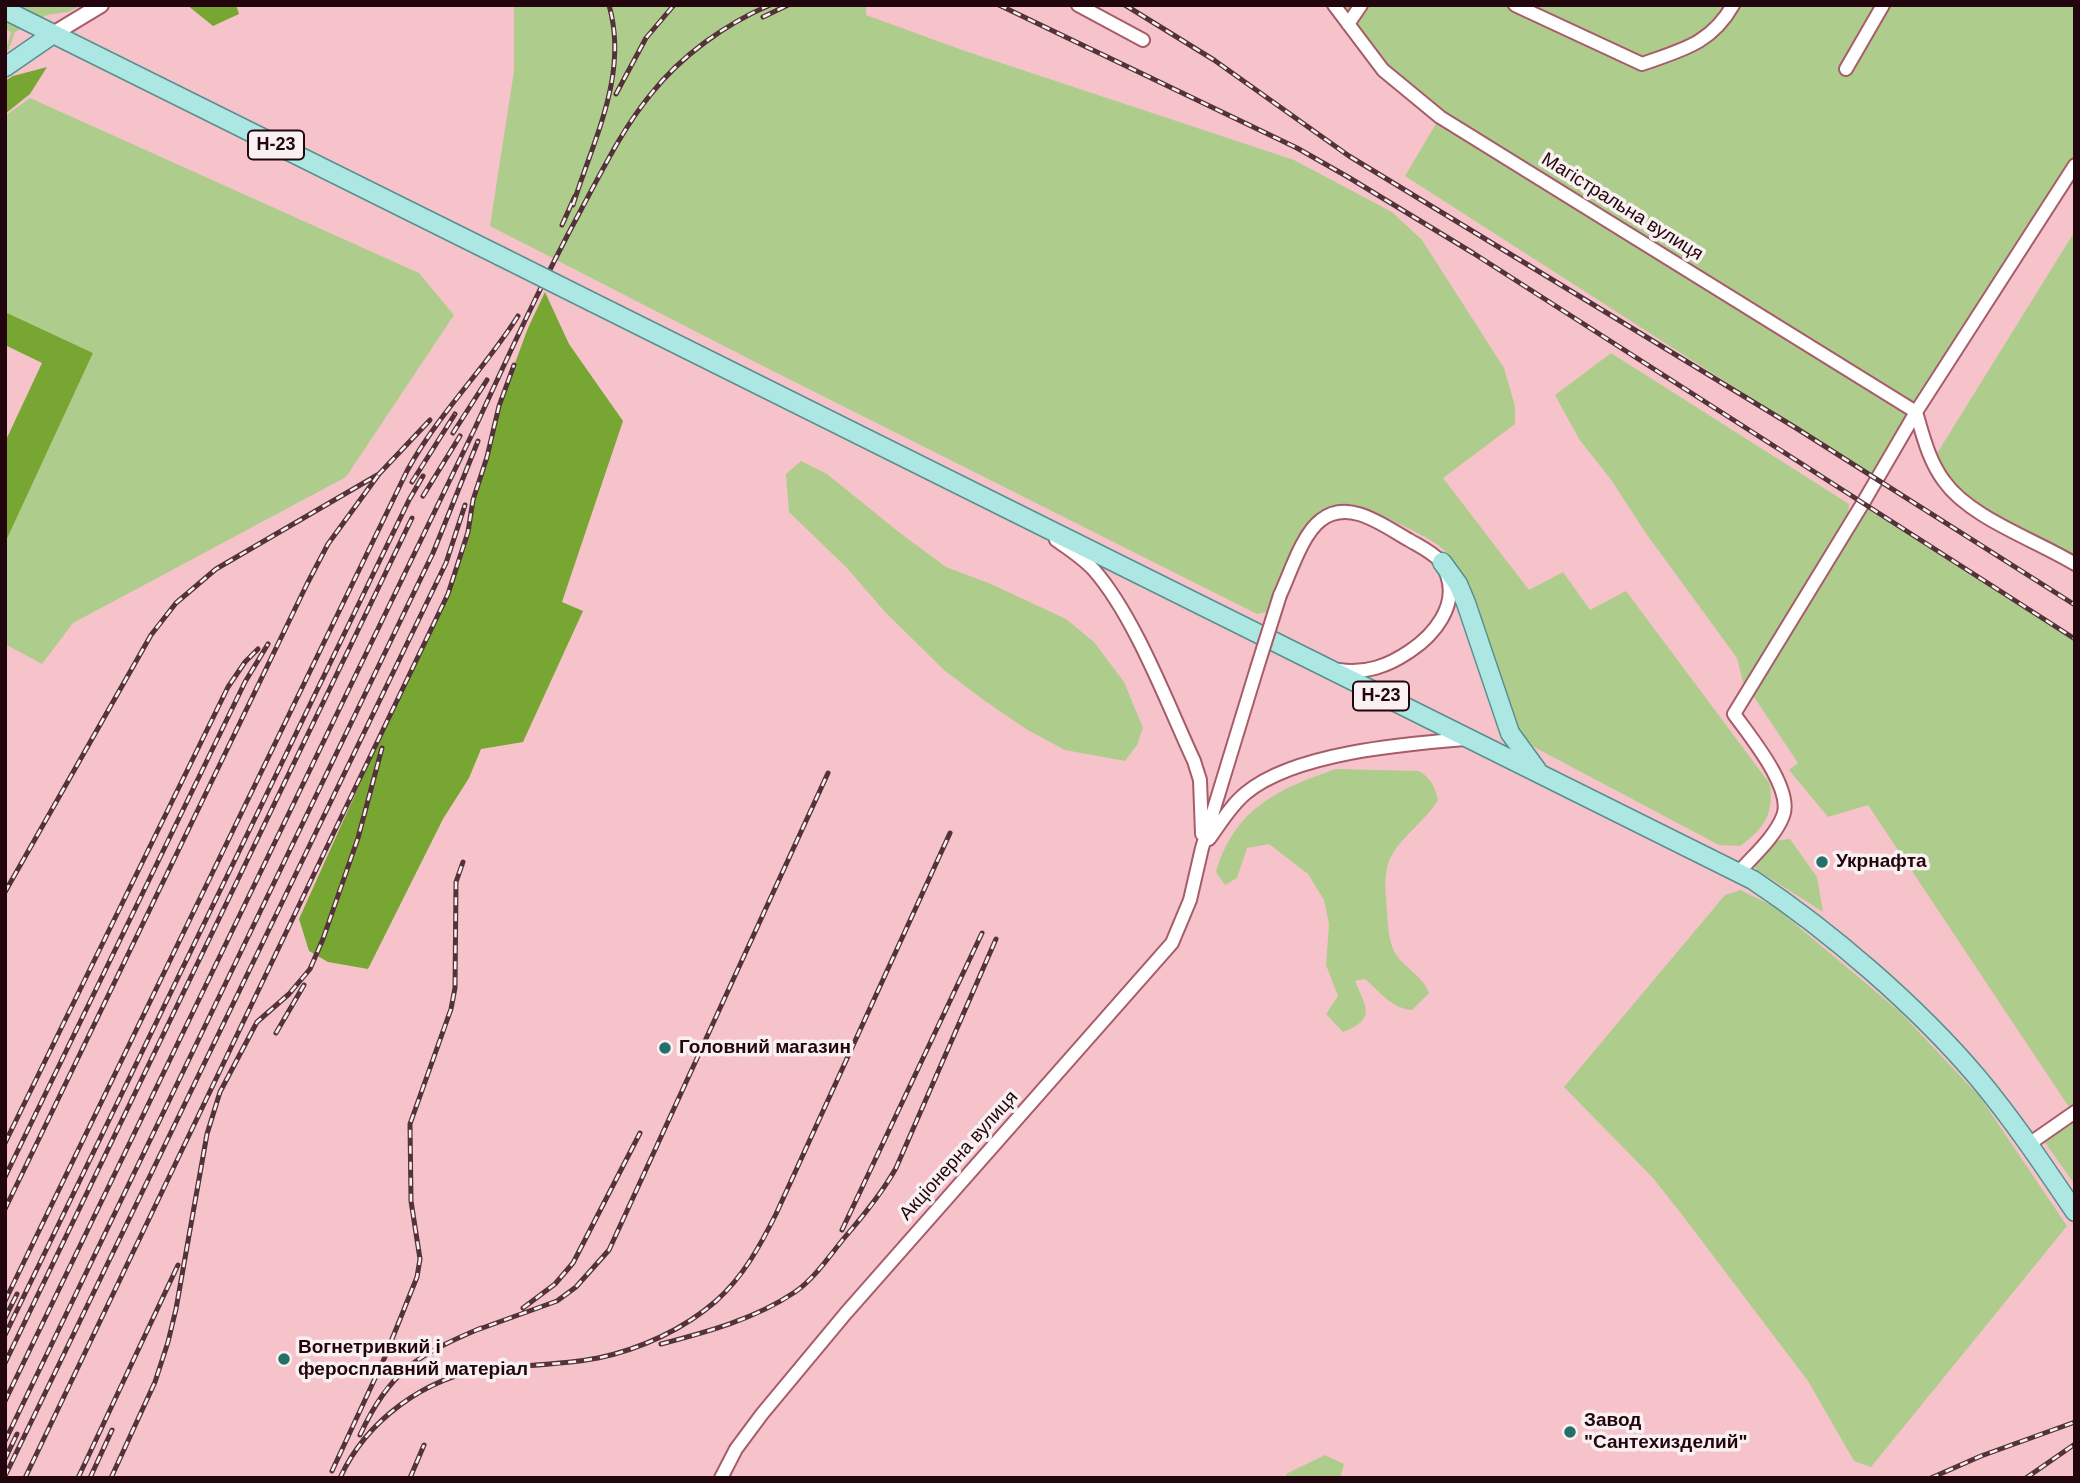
<!DOCTYPE html>
<meta charset="utf-8">
<style>
body{margin:0}
#map{position:relative;width:2080px;height:1483px;overflow:hidden;background:#f6c3ca;font-family:Arial,sans-serif}
canvas{display:block}
.frame{position:absolute;inset:0;border:7px solid #23060d;pointer-events:none}
</style>
<div id="map">
<canvas width="2080" height="1483"></canvas>
<div class="frame"></div>
</div>
<script>
const context = document.querySelector('canvas').getContext('2d');
context.lineJoin = 'round';
function fill(path, color) { context.fillStyle = color; context.fill(path, 'evenodd'); }
function trace(path, color, width, dash) { context.strokeStyle = color; context.lineWidth = width; context.lineCap = dash ? 'butt' : 'round'; context.setLineDash(dash || []); context.stroke(path); }
function drawText(font, color, halo, rows, align = 'center') {
  context.font = font + ' Arial,sans-serif'; context.lineWidth = 7; context.setLineDash([]); context.textBaseline = 'middle'; context.strokeStyle = halo; context.fillStyle = color; for (const [text, x, y, turn = 0] of rows) {
    context.save(); context.translate(x, y); context.rotate((+turn || 0) * Math.PI / 180); context.textAlign = isNaN(turn) ? turn : align; if (halo) context.strokeText(text, 0, 0); context.fillText(text, 0, 0); context.restore();
  }
}
const green = new Path2D(`
 M5,5H82L68,12L47,15L15,32L9,49L5,53L11,32L5,29Z
 M514,5H866V15L965,51L1294,160L1392,212L1422,240L1504,368L1515,406V424L1443,478L1529,590L1563,572L1590,610L1626,591L1770,784C1774,814 1764,829 1740,846L1719,845L1534,747C1529,741 1522,734 1517,727C1485,673 1492,597 1446,552C1431,537 1400,525 1381,515C1305,474 1289,559 1267,612L1257,614L763,366L490,226L514,71Z
 M1334,5H2075V165L1877,479L1405,176L1440,117L1383,70Z
 M30,98L419,273L454,315L346,477L73,623L42,664L5,644V543L93,353L5,312V116Z
 M2075,231V559L1970,507L1938,469L1936,455Z
 M1611,353L1849,504L1847,525L1744,686L1737,658L1645,532L1612,481L1579,439L1555,395Z
 M801,461L827,474L900,533L946,567L991,584L1066,619L1094,642L1124,682L1143,728L1137,745L1125,761L1065,750L1026,729L985,701L944,670L885,612L847,568L789,512L786,474Z
 M1863,503L2075,639V1116L1868,805L1828,817L1789,770L1798,763L1750,691Z
 M1336,769L1419,771C1431,778 1435,787 1438,800C1424,824 1393,841 1387,868C1384,881 1386,897 1387,911C1388,925 1388,940 1395,953C1404,968 1423,976 1429,993L1412,1010C1391,1008 1380,992 1365,979L1355,981C1366,1008 1377,1018 1343,1032L1326,1014L1338,996L1326,965L1329,924L1324,900L1308,874L1269,844L1247,848L1237,878L1225,885L1216,872C1235,808 1278,789 1336,769Z
 M1790,839L1817,877L1823,912L1757,870L1753,865L1772,841Z
 M1740,890L1775,907L1900,1012L1980,1097L2067,1226L1871,1467L1854,1461L1808,1381L1683,1216L1653,1178L1564,1087L1725,895Z
 M2075,1118V1185L2044,1141Z
 M1325,1455L1344,1464L1340,1478H1284L1288,1473Z`);
const forest = new Path2D(`
 M187,5H236L239,14L213,26Z
 M47,67L30,94L5,114V81L13,76Z
 M545,292L569,344L623,421L562,602L583,611L523,742L481,749L469,778L443,819L368,969L328,962L309,951L299,919L394,708L448,594L468,532L473,500L487,457L499,406L528,328Z
 M5,312L93,353L5,543V442L42,363L5,345Z`);
const minor = new Path2D(`
 M1078,5L1143,40
 M1334,5L1383,70L1440,117L1916,412
 M1515,5L1642,64C1681,50 1711,44 1733,5
 M1348,24L1361,5
 M1846,69L1883,5
 M1916,412C1923,436 1929,461 1944,481C1970,518 2036,540 2075,564
 M1056,540C1069,549 1083,558 1094,570C1135,617 1167,703 1194,761L1200,780L1202,834
 M1280,595C1290,574 1302,534 1321,520C1349,498 1384,526 1409,540C1419,546 1432,552 1440,561C1443,564 1445,570 1447,575C1458,606 1434,635 1410,651C1388,666 1366,674 1339,670
 M1209,839C1220,824 1231,805 1246,793C1294,753 1404,744 1465,739
 M1739,872C1753,856 1775,837 1783,816C1794,789 1749,735 1734,714L1863,503L1916,412L2075,165
 M2029,1144L2075,1112
 M721,1478L736,1449L762,1414L846,1313L1172,943L1190,900L1202,848L1257,668`);
const tertiary = new Path2D(`
 M53,34L101,5`);
const primary = new Path2D(`
 M5,10L500,256
 M5,67L53,34
 M592,302L1753,880C1831,932 1917,1006 1978,1078C2013,1120 2044,1166 2075,1212
 M1442,562L1458,584L1466,603L1510,733L1537,770`);
const rail = new Path2D(`
 M999,5L1297,148L1348,177L1473,253L2075,639
 M1125,5L1214,60L1349,156L1796,428L2075,605
 M763,17L788,5
 M616,94L646,38L674,5
 M573,205C593,140 629,75 609,5
 M562,225L575,196
 M453,433L487,380
 M412,482L455,414
 M423,496L460,436
 M5,892L151,635L176,603L216,569L379,474L430,420
 M276,1033L304,985
 M5,1143L228,687L245,662L258,649
 M5,1177L245,682L268,644
 M5,1209L307,584L328,544L379,474
 M842,1230L982,933
 M5,1301L407,471C438,414 484,370 518,316
 M523,1308L555,1284L573,1263L640,1133
 M5,1318L17,1294
 M474,1331L557,1301L576,1287L609,1250L828,773
 M5,1335L409,500L423,476
 M661,1344C707,1332 755,1319 795,1292C815,1278 830,1255 845,1237C864,1215 882,1193 896,1168L996,939
 M5,1363L412,518
 M5,1401L475,428C509,354 543,280 582,208C603,169 623,128 651,94C681,56 725,24 770,5
 M360,1435C390,1370 418,1355 481,1328
 M5,1441L433,553L478,441
 M5,1459L17,1434
 M332,1471L384,1359L417,1277L420,1259L411,1201L410,1124L451,1009L455,988L456,882L463,862
 M5,1476L446,563L465,505
 M25,1478L448,594L468,532L473,500L487,457L499,406L514,365
 M78,1478L178,1265
 M90,1478L112,1430
 M111,1478L155,1382L168,1342L176,1309L207,1134L220,1092L257,1022L289,994L310,969L323,939L358,838L382,748
 M340,1478C366,1421 425,1377 487,1369C524,1365 561,1365 598,1358C641,1349 684,1329 716,1301C743,1277 760,1246 776,1214L950,833
 M410,1478L424,1445
 M1931,1478L1981,1456L2075,1422
 M2026,1478L2075,1444`);
const minorBridge = new Path2D(`
 M1257,668L1280,595`);
const primaryBridge = new Path2D(`
 M500,256L592,302`);
const markers = [
 [1822,862,7,"#256f6a"],
 [665,1048,7,"#256f6a"],
 [284,1359,7,"#256f6a"],
 [1570,1432,7,"#256f6a"]
];
const shields = [
 [276,145,56],
 [1381,696,56]
];
const shieldNames = [
 ["Н-23",276,145],
 ["Н-23",1381,696]
];
const streetNames = [
 ["Магістральна вулиця",1622,207,32],
 ["Акціонерна вулиця",959,1156,-48]
];
const poiNames = [
 ["Укрнафта",1836,862],
 ["Головний магазин",679,1048],
 ["Вогнетривкий і",298,1348],
 ["феросплавний матеріал",298,1370],
 ["Завод",1584,1421],
 ["\"Сантехизделий\"",1584,1443]
];
fill(green, '#aecd8c');
fill(forest, '#77a732');
trace(minor, '#a75c6a', 16);
trace(tertiary, '#a75c6a', 18);
trace(primary, '#598e8c', 21);
trace(minor, '#fff', 12);
trace(tertiary, '#fff', 14);
trace(primary, '#ade7e3', 18);
trace(rail, '#543239', 5);
trace(rail, '#f9f0f1', 2.5, [8]);
trace(minorBridge, '#a75c6a', 16, []);
trace(primaryBridge, '#598e8c', 21, []);
trace(minorBridge, '#fff', 12);
trace(primaryBridge, '#ade7e3', 18);
for (const [x, y, r, color] of markers) { const dot = new Path2D(); dot.arc(x, y, r, 0, 2 * Math.PI); context.fillStyle = color; context.fill(dot); trace(dot, '#f9f0f1', 2.5); }
for (const [x, y, w] of shields) { const box = new Path2D(); box.roundRect(x - w / 2, y - 14.5, w, 29, 5); context.fillStyle = '#f9f0f1'; context.fill(box); trace(box, '#23060d', 2); }
drawText('bold 18px', '#23060d', null, shieldNames);
drawText('19px', '#23060d', '#f9f0f1', streetNames);
drawText('bold 19px', '#23060d', '#f9f0f1', poiNames, 'left');
</script>
